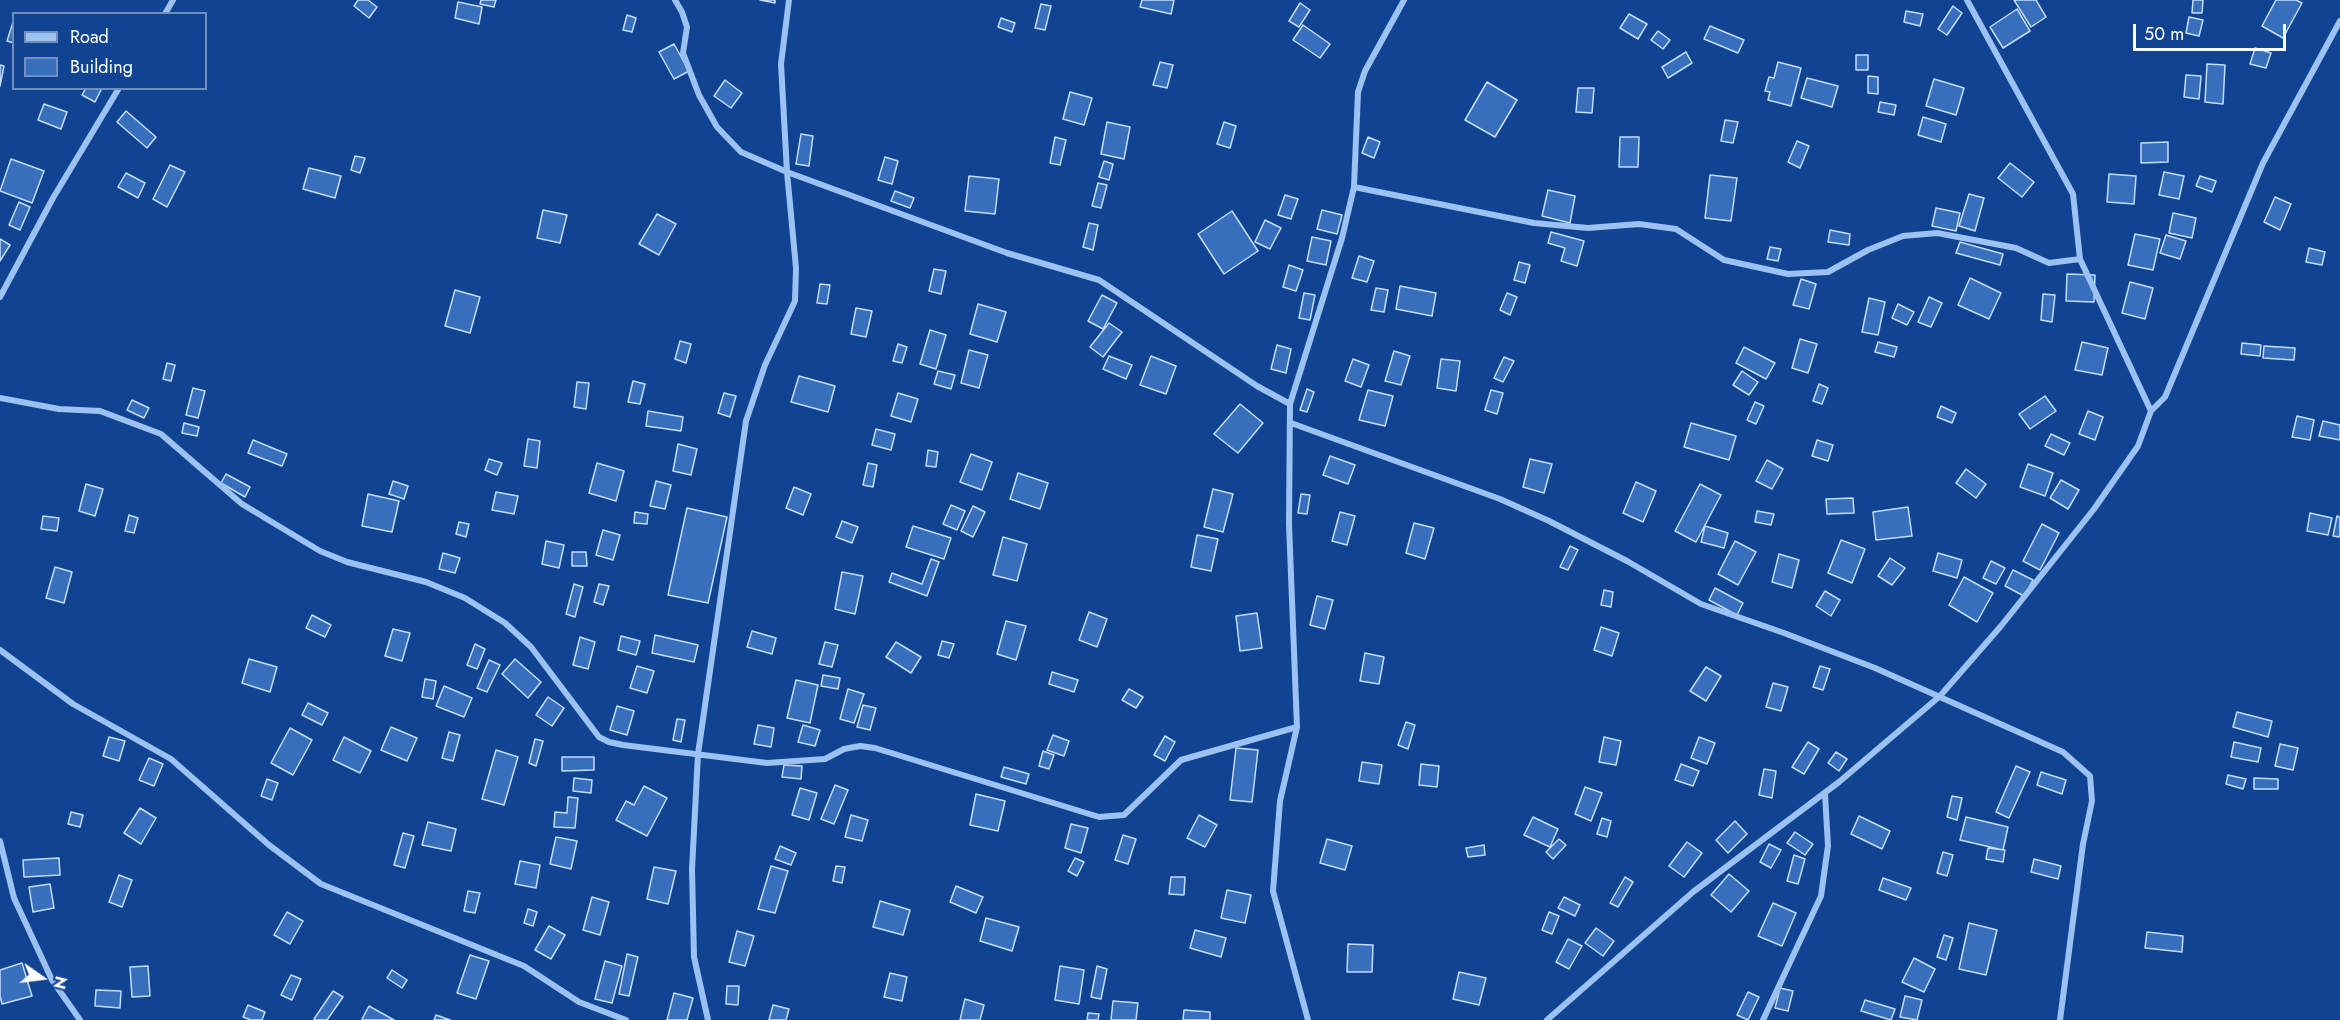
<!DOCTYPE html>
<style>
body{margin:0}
#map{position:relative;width:2340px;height:1020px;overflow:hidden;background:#104493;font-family:Jost,sans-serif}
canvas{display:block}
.legend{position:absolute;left:12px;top:12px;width:195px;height:78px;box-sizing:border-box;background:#104493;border:2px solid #708fbe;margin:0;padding:8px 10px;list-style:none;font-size:18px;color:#fff}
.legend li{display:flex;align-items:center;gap:12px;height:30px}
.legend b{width:30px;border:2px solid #708fbe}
.north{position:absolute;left:12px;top:948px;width:60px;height:60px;-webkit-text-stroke:4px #104493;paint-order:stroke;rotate:104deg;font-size:16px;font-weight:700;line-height:24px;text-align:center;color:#fff}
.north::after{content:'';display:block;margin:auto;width:21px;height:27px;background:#fff;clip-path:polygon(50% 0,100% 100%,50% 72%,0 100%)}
.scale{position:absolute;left:2133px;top:24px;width:153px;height:27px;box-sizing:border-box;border:3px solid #fff;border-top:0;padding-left:8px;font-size:18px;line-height:21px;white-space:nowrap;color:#fff;-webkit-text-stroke:4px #104493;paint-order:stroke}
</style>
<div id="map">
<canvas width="2340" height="1020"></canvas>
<ul class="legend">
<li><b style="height:8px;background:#9cc1f3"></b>Road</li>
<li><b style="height:16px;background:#386fbc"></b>Building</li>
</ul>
<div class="north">N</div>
<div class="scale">50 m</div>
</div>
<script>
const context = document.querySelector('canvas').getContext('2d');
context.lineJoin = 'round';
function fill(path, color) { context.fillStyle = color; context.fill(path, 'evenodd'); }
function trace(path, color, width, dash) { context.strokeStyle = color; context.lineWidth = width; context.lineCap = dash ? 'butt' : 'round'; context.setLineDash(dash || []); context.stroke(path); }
const building = new Path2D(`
 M358,0H368L377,7L369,18L354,6Z
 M481,0H496L494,7L480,4Z
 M760,0H775V3Z
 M1142,0H1174L1171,14L1140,7Z
 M2014,0H2036L2046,17L2031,27Z
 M2193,0H2203L2202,13H2192Z
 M2276,0H2296L2302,3L2283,38L2262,26Z
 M458,2L482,7L479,24L455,18Z
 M1300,3L1310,10L1299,27L1289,21Z
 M1041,4L1051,6L1045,30L1035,28Z
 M1953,6L1962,13L1947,35L1938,29Z
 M2017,9L2030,31L2003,48L1990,27Z
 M1906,11L1923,14L1920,26L1904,22Z
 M1629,14L1647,24L1638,39L1620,28Z
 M627,15L636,18L632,32L623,30Z
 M2189,17L2203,20L2199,36L2186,33Z
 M1001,18L1015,23L1012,32L998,27Z
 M14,19V43L7,41Z
 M1303,25L1330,44L1320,58L1293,40Z
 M1710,26L1744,40L1738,53L1704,39Z
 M1658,31L1670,40L1663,49L1651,40Z
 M674,44L689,71L674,79L659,52Z
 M2255,48L2271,53L2266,68L2250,64Z
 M1686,52L1692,63L1668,78L1662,67Z
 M1856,55H1868V70H1856Z
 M1160,62L1173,65L1167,88L1153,85Z
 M1778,62L1801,68L1791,106L1768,100L1770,92L1765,91L1769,77L1774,78Z
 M2207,64L2225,65L2223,104L2205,102Z
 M0,65L4,66L0,86Z
 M2186,75L2201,76L2199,99L2184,97Z
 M1868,76L1878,77V94L1868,93Z
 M1807,78L1838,86L1832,107L1801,98Z
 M1934,79L1964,88L1956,115L1926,106Z
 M725,80L742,93L731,108L714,96Z
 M1487,82L1517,100L1495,137L1465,120Z
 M86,88H102L95,102L82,95Z
 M1578,88H1594L1592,113L1576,112Z
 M1070,92L1092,98L1084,125L1063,119Z
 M1880,102L1896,105L1894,115L1878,112Z
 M44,104L67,112L61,129L38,120Z
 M126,111L156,137L147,148L117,122Z
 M1923,117L1946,124L1941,142L1918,135Z
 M1725,120L1738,122L1733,143L1721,141Z
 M1107,122L1130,127L1124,159L1101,154Z
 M1224,122L1236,126L1230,148L1217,144Z
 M801,134L813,136L809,166L796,164Z
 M1055,137L1066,140L1060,165L1050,163Z
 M1368,137L1380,142L1374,158L1362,153Z
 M1620,137H1639L1638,167H1619Z
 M1797,141L1809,146L1800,168L1788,162Z
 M2168,142V162L2141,163V143Z
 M355,156L365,158L360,173L351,170Z
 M885,157L898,161L892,184L878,180Z
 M11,159L44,171L32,203L0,191Z
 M1104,161L1113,164L1109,180L1099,177Z
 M2010,163L2034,182L2022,197L1998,178Z
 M170,165L185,172L167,207L153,199Z
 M309,168L341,176L335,198L303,189Z
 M2164,172L2184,176L2179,199L2159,195Z
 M126,173L145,183L138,198L118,187Z
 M2109,174L2136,176L2134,204L2107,202Z
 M1710,175L1737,178L1731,221L1705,218Z
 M969,176L999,179L995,214L965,211Z
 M2200,176L2216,181L2212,192L2196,186Z
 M1098,183L1107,185L1101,208L1092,206Z
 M1548,190L1575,196L1570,223L1542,216Z
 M895,191L914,198L910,208L891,201Z
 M1969,194L1984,198L1975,231L1959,226Z
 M1285,195L1298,199L1291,219L1278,215Z
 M2275,197L2291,204L2280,230L2264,222Z
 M19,202L30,207L20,230L9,225Z
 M1936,208L1960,213L1956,231L1932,226Z
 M543,210L567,215L560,243L537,238Z
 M1322,210L1342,215L1337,234L1317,229Z
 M1232,211L1258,251L1224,274L1198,234Z
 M2173,213L2196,218L2192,238L2169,233Z
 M657,214L676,224L659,255L639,244Z
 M1265,220L1281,228L1270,249L1255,242Z
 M1089,223L1098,225L1093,250L1083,247Z
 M1830,230L1850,234L1849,245L1828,242Z
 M1551,232L1584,241L1577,266L1561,261L1565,248L1548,243Z
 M2135,234L2160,239L2153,270L2128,265Z
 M2166,235L2186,241L2180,259L2160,253Z
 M1312,237L1331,241L1326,265L1307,261Z
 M0,239L10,245L0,261Z
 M1960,242L2003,254L2000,265L1956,253Z
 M1770,247L1781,249L1778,261L1767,259Z
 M2309,248L2325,252L2322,265L2306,262Z
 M1359,256L1374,261L1367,282L1352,278Z
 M1519,262L1530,265L1525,283L1514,280Z
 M1289,265L1303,270L1296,291L1283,287Z
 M934,269L946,271L941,294L929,291Z
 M2067,274L2095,275L2094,302L2066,301Z
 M1970,278L2001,293L1989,319L1958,305Z
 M1801,279L1816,284L1809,309L1793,305Z
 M2130,282L2153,288L2145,319L2122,313Z
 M820,284L830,285L827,304L817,303Z
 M1400,286L1436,293L1432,316L1396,309Z
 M1376,288L1388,290L1384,312L1371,310Z
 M455,290L480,297L470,333L445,326Z
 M1304,293L1315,295L1310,320L1299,318Z
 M1507,293L1517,297L1510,315L1500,310Z
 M2043,294L2055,295L2052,322L2041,320Z
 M1102,295L1117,303L1103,329L1088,321Z
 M1929,297L1942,303L1931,327L1918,322Z
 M1869,298L1885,302L1878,335L1862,332Z
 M978,304L1006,312L997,342L970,334Z
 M1898,304L1914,312L1907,325L1892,318Z
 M856,308L872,311L866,337L851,334Z
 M1109,323L1122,332L1103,357L1090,347Z
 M930,330L946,335L936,369L920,364Z
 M1800,339L1817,344L1808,373L1792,368Z
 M680,341L691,344L686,363L675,359Z
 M1878,342L1897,347L1894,357L1875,352Z
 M2082,342L2108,348L2102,375L2075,370Z
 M2242,343L2261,345L2260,356L2241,354Z
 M898,344L907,347L902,363L893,361Z
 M1277,345L1291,349L1286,373L1271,369Z
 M2264,346L2295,348L2294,360L2263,358Z
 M1744,347L1775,363L1766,379L1736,363Z
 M969,350L988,355L979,388L961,383Z
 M1394,351L1410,356L1401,385L1385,381Z
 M1109,356L1132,365L1126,379L1103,369Z
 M1151,356L1176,366L1166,394L1140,385Z
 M1504,357L1514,361L1503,382L1494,378Z
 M1353,359L1369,365L1361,387L1345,381Z
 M1441,359L1460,361L1456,391L1437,388Z
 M167,363L175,365L171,381L163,379Z
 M938,371L955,375L951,389L934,384Z
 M1742,371L1758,382L1749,395L1733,385Z
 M799,376L835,386L828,412L791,402Z
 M633,381L645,384L640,404L628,402Z
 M577,382L589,383L586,409L574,407Z
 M1819,384L1828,388L1822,404L1813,401Z
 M193,388L205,391L198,418L186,415Z
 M1307,389L1314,392L1307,412L1300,410Z
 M1368,390L1393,396L1385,426L1359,420Z
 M1491,390L1503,393L1497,414L1485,410Z
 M724,393L736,396L730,417L718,413Z
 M898,393L918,399L911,422L891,416Z
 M2045,396L2056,411L2030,429L2019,414Z
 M132,400L149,408L144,418L127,410Z
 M1755,402L1764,406L1756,424L1747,420Z
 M1240,404L1263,423L1238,453L1214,434Z
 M1941,406L1956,413L1952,423L1937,417Z
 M648,411L683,417L681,431L646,426Z
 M2088,411L2103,417L2095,440L2079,434Z
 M2297,416L2314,420L2310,440L2292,437Z
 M2323,421L2340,425V440L2319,436Z
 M184,423L199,427L197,436L182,433Z
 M1691,423L1736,436L1729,460L1684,447Z
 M876,429L895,434L891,450L872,445Z
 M2051,434L2070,443L2064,455L2045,446Z
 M528,439L540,441L537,468L524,466Z
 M253,440L287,454L282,466L248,453Z
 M1817,440L1833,445L1828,461L1812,456Z
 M678,444L697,449L691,475L673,471Z
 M928,450L938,452L936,467L926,466Z
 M971,454L992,462L982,490L960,482Z
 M1330,456L1355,465L1348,484L1323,475Z
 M489,459L502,463L497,475L485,470Z
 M1530,459L1552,464L1544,493L1523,487Z
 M1767,460L1783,469L1772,489L1756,481Z
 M597,463L624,471L616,501L589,493Z
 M868,463L877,465L873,487L863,485Z
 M2028,464L2053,473L2045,496L2020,487Z
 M1966,469L1986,484L1976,498L1956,483Z
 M1018,473L1048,483L1040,509L1010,499Z
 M226,474L250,487L245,497L221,483Z
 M2061,480L2079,490L2068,509L2050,498Z
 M393,481L408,486L404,499L389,494Z
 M656,481L671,485L665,509L650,506Z
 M1636,482L1656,491L1643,522L1623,513Z
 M86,484L103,489L95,516L79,511Z
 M1700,484L1721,495L1696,542L1675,531Z
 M794,487L811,494L803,515L786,508Z
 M1213,489L1233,494L1223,532L1204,527Z
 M496,492L518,496L514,514L492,510Z
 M368,494L399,501L392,532L362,526Z
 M1301,494L1310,495L1307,514L1298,513Z
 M1853,498L1854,513L1827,514L1826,499Z
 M951,505L965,511L957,530L943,524Z
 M973,506L985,512L973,537L961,531Z
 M1908,507L1912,536L1876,540L1873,512Z
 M687,508L727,517L708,603L668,595Z
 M1757,511L1774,514L1771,525L1755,522Z
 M635,512L648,514L647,524L634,523Z
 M1340,512L1355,516L1347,545L1332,541Z
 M2310,513L2332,518L2328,535L2307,531Z
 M129,515L138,518L134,533L125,531Z
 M43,516L59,518L57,531L41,529Z
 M2337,516L2340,517V537L2333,536Z
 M842,521L858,527L852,543L836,537Z
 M459,522L469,524L466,537L456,534Z
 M1414,523L1434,528L1425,559L1406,553Z
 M2042,524L2059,533L2040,570L2023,561Z
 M913,526L951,538L944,559L906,547Z
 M1705,526L1728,533L1724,548L1701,542Z
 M603,530L620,535L613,560L596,555Z
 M1197,535L1218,539L1211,571L1191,567Z
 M1003,537L1027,544L1017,581L993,575Z
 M1841,540L1865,549L1852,583L1828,573Z
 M546,541L564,545L559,568L542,564Z
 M1735,541L1756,552L1738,585L1718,574Z
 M1570,546L1578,550L1568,570L1560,567Z
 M572,552H586L587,566H572Z
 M443,553L460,558L455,573L439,569Z
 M1938,553L1962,560L1957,578L1933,571Z
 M1779,554L1799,560L1792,588L1772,582Z
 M1890,558L1905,568L1892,585L1878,576Z
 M931,559L939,562L927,596L889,582L892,573L922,584Z
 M1991,561L2005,568L1996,584L1983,578Z
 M55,567L72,572L64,603L46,598Z
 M2013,570L2033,580L2024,596L2005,586Z
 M842,572L863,576L855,614L835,609Z
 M1964,577L1993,593L1977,622L1949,605Z
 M574,584L583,587L575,617L566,614Z
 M599,584L609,586L603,605L594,602Z
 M1715,588L1743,603L1737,615L1709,600Z
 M1604,590L1613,592L1611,607L1601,605Z
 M1825,591L1840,600L1831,616L1816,606Z
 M1317,596L1333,600L1325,629L1310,625Z
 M1089,612L1107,619L1097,647L1079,640Z
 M1257,613L1262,648L1240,651L1236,616Z
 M312,615L331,625L325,637L306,628Z
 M1006,621L1026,626L1016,660L997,654Z
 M1601,627L1619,633L1612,656L1594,650Z
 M393,629L410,633L402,661L385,656Z
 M752,631L776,638L772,654L747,647Z
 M655,635L698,645L694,662L652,653Z
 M621,636L640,641L636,655L618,650Z
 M580,637L595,642L588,669L573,665Z
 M942,641L954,644L949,658L938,655Z
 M825,642L838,645L832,667L819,664Z
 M896,642L921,657L911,673L886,657Z
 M475,644L485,649L477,669L467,665Z
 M1365,653L1384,657L1379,684L1360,681Z
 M249,659L277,667L270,692L242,683Z
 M515,659L541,682L528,698L502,674Z
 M489,660L500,665L487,692L477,688Z
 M637,666L654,671L647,693L630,688Z
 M1820,666L1830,669L1823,690L1813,687Z
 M1706,667L1721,676L1706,701L1690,691Z
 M1052,672L1078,680L1074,692L1049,684Z
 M823,675L840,678L838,689L821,686Z
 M425,679L436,681L433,699L422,697Z
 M796,680L818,685L810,723L787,718Z
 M1773,683L1788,687L1781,711L1766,707Z
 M444,686L472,698L464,717L436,706Z
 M848,689L864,694L854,723L840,719Z
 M1129,689L1143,697L1136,708L1122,700Z
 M548,697L564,708L552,726L536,715Z
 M308,703L328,713L322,725L302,715Z
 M863,705L876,708L870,730L857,727Z
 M617,706L634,711L627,735L610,730Z
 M2237,712L2272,721L2268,737L2233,727Z
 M677,719L685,720L681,742L673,740Z
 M1406,722L1415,725L1408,749L1398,745Z
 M758,725L774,728L771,747L754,744Z
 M803,725L820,730L815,746L798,742Z
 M391,727L417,738L407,761L381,750Z
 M290,728L312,740L293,775L271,763Z
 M449,732L460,735L453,761L442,758Z
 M1053,735L1069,741L1064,756L1047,750Z
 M1165,736L1175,742L1165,761L1154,755Z
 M109,737L125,741L119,761L103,756Z
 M344,737L371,751L360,773L333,760Z
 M1604,737L1621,741L1616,765L1599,762Z
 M1699,737L1715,743L1707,764L1691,758Z
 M535,739L543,741L536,766L529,763Z
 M1808,742L1819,749L1804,774L1792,767Z
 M2234,742L2261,748L2258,762L2231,757Z
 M2280,744L2298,748L2293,770L2275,766Z
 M1236,748L1258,750L1252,802L1230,800Z
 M496,750L518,757L504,805L482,799Z
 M1043,751L1054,755L1049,769L1039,766Z
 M1836,752L1847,759L1839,771L1828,763Z
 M562,757H594V770L562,771Z
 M149,758L163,764L154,786L139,780Z
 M1362,762L1382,765L1379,784L1359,781Z
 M1421,764L1439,766L1437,787L1419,785Z
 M1681,764L1699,771L1693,786L1675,780Z
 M784,765L802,766L801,779L782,777Z
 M2016,766L2030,772L2009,818L1996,812Z
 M1004,767L1029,774L1026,784L1001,777Z
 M1764,769L1776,771L1772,798L1759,795Z
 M2041,772L2066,780L2062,794L2037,785Z
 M2228,775L2246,779L2243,789L2226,784Z
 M574,778L592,780L591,793L573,791Z
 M2254,778L2278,779V789H2254Z
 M267,779L278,783L272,800L261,796Z
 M835,785L848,790L834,824L821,819Z
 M644,786L667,798L647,836L616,820L626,801L634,805Z
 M1585,787L1602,793L1591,821L1575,814Z
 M800,788L817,793L809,820L792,815Z
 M976,794L1005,801L998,831L970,825Z
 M1952,796L1962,798L1957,820L1947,817Z
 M568,797L578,798L575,828L554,827L555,812L567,813Z
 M140,808L156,818L141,844L124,833Z
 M71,812L83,815L80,827L68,824Z
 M851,815L868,820L862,841L845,837Z
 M1199,815L1217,825L1205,847L1187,838Z
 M1859,816L1890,831L1882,849L1851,834Z
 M1533,817L1558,829L1550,847L1524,835Z
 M1966,817L2008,827L2003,850L1960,840Z
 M1602,818L1611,821L1607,837L1597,834Z
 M1735,821L1747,834L1728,853L1716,840Z
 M428,822L456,829L451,851L422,845Z
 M1071,824L1088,828L1081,853L1065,848Z
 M1795,832L1813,844L1805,855L1787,843Z
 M403,833L414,836L405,868L394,865Z
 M1123,835L1136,839L1128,864L1115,860Z
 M556,837L577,841L571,869L550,864Z
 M1327,839L1352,846L1345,870L1320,863Z
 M1559,839L1566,845L1553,859L1546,852Z
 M1687,842L1702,853L1684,877L1669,866Z
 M1769,844L1781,850L1771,868L1760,862Z
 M1484,845L1485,855L1468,857L1466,848Z
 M780,846L796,853L791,865L775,859Z
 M1988,848L2005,850L2003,862L1986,859Z
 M1943,852L1953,855L1947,876L1937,873Z
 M1794,855L1805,859L1798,884L1787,881Z
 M59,858L60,875L24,877L23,860Z
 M1075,858L1084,862L1077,876L1068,871Z
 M2034,859L2061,866L2058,879L2031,872Z
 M520,861L540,865L536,888L515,884Z
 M771,866L788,871L775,913L758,909Z
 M836,866L845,867L842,883L833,881Z
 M654,867L676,871L668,904L647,899Z
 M1729,874L1749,891L1731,912L1711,895Z
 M119,875L132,880L122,907L109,902Z
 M1171,877H1185L1184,895L1169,894Z
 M1625,877L1633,882L1618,907L1610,903Z
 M1883,878L1911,888L1906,900L1879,890Z
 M50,884L54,908L33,912L29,887Z
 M956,886L983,897L976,913L950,902Z
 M1227,890L1251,895L1245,923L1221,918Z
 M468,891L480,893L475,913L464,911Z
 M592,897L609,902L600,935L583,930Z
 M1564,897L1580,905L1575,916L1558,908Z
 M880,901L910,910L903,935L873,927Z
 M1773,903L1796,913L1782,946L1758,936Z
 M528,909L537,912L533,926L524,923Z
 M287,912L303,921L290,944L274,935Z
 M1549,912L1559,916L1552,934L1542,930Z
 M986,918L1019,927L1012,951L980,941Z
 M1969,923L1997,930L1986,975L1959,969Z
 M549,926L565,935L551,959L535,950Z
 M1596,928L1614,941L1603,956L1585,943Z
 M1195,930L1226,938L1221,957L1190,948Z
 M737,931L754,936L745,966L729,962Z
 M2147,932L2183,936L2182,952L2145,948Z
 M1944,935L1953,938L1946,960L1937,957Z
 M1568,939L1582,946L1569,969L1556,962Z
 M1348,944L1373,945L1372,972H1347Z
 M627,954L638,957L629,996L619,994Z
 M470,955L489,961L476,999L457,993Z
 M1914,958L1935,969L1924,992L1902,982Z
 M605,961L622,966L612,1003L595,999Z
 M22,963L32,996L2,1004L0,996V970Z
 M148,966L150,996L132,997L130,967Z
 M1060,966L1084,970L1079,1004L1055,1000Z
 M1097,966L1107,969L1101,999L1091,997Z
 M392,970L407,980L402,988L387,978Z
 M1459,972L1486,978L1479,1005L1453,999Z
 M890,973L907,977L902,1001L884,997Z
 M291,975L301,979L292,1000L281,995Z
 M727,986H739L738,1005L726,1004Z
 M1780,988L1793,991L1788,1011L1775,1008Z
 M96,990L121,991L120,1008L95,1006Z
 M333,991L343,997L327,1020H315L314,1019Z
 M1748,992L1759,997L1748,1020L1737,1015Z
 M674,993L693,998L687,1020H667Z
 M1905,996L1922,1000L1917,1020L1900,1017Z
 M965,999L984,1005L980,1020H960Z
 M1865,1000L1895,1009L1891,1020L1861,1011Z
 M1113,1001L1138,1003L1136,1020H1111Z
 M248,1005L265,1012L262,1020H251L243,1017Z
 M773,1005L789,1009L786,1020H769Z
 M369,1006L394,1020H364L362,1019Z
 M1184,1010L1210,1012V1020H1183Z
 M1088,1013L1099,1014L1098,1020H1087Z
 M436,1015L450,1020H434Z`);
const minor = new Path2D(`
 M675,0L682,12L687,27L683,53L699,95L717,127L741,152L787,172L1007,253L1099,280L1257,386L1290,404
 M1967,0L2073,194L2080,259L2151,411
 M165,14L173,0
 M1354,187L1534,223L1588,228L1639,224L1676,229L1724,260L1788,274L1828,272L1868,250L1903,236L1937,233L2016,248L2049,263L2080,259
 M0,297L53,198L119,88
 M0,398L59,409L100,411L161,434L242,504L320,551L347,562L426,582L465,598L505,623L531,647L599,737L609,742L623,745L767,763L825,759L844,749L860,746L875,748L1099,817L1124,815L1181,760L1297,727
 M1291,423L1500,499L1549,521L1627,561L1701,604L1784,633L1875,668L2063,752L2090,776L2092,801L2083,844L2060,1020
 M0,650L73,704L171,759L269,845L321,884L524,966L579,1002L626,1020
 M0,841L14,898L52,980L80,1020
 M708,1020L694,957L692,869L698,754L746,421L765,365L795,301L796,268L787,172L781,64L789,0
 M1308,1020L1273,891L1280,801L1297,727L1289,524L1290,404L1342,238L1354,187L1358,92L1365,71L1404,0
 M1547,1020L1693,892L1839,782L1940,696L2001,626L2094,509L2138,446L2151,411L2165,397L2263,163L2340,21
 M1763,1020L1821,896L1828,846L1825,794`);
fill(building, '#386fbc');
trace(building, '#c4dcfe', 1.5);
trace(minor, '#9cc1f3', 6);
</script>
